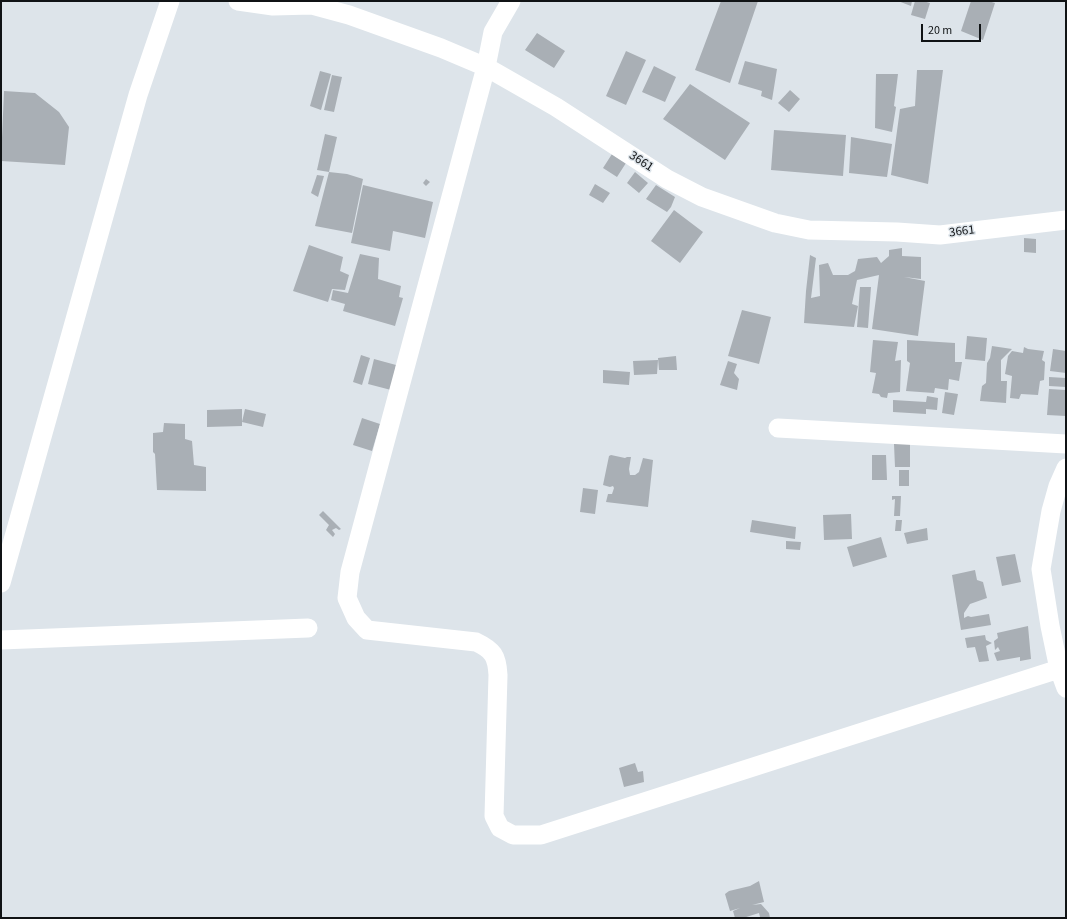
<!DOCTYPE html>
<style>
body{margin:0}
#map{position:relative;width:1067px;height:919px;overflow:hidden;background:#dde4ea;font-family:"Source Sans 3",sans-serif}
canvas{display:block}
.frame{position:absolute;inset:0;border:2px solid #101315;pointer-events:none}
.scale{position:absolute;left:921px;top:24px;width:60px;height:18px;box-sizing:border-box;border:2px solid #101315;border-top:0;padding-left:5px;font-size:12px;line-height:14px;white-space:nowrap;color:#101315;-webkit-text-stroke:3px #dde4ea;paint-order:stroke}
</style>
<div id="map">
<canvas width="1067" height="919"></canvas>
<div class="frame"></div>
<div class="scale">20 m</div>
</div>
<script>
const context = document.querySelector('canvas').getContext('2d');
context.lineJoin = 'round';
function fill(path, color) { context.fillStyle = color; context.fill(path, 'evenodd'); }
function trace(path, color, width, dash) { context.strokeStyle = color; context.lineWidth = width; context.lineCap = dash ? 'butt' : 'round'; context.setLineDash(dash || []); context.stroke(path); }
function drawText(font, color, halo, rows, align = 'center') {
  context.font = font + ' "Source Sans 3",sans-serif'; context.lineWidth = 3; context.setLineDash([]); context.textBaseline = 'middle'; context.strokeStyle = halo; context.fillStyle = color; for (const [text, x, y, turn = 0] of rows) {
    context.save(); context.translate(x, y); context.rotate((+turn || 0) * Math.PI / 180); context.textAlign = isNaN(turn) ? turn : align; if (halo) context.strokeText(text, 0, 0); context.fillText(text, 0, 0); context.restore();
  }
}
const building = new Path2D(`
 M721,1H758L730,83L695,70Z
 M898,1H912L911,6Z
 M915,1H923L930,3L925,19L911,15Z
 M971,1H988L995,3L983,40L961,31Z
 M537,33L565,51L554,68L525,50Z
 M626,51L646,60L626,105L606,96Z
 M745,61L777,69L772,100L761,96L762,91L738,84Z
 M654,66L676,77L665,102L642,92Z
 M917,70H943L928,184L891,175L900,109L915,106Z
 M320,71L331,74L321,110L310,106Z
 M876,74H898L894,106L896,107L892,132L875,128Z
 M332,75L342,77L334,112L324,110Z
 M690,84L750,123L725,160L663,119Z
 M790,90L800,99L789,112L778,103Z
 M4,91L35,93L59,112L69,127L65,165L1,161Z
 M774,130L846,135L843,176L771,170Z
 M325,134L337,137L329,172L317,170Z
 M851,137L892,144L887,177L849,173Z
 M612,154L626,163L617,177L603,168Z
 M329,172L347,174L363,179L352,233L315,226Z
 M635,172L648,183L639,193L627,183Z
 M317,175L324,176L318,197L311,193Z
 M426,179L430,182L426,186L423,183Z
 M595,184L610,193L603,203L589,195Z
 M363,185L433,202L425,238L393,231L390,251L351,243Z
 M656,185L675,197L671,207L667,212L646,199Z
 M674,210L703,232L680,263L651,241Z
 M1024,238L1036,239V253L1024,252Z
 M309,245L343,257L340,271L349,275L345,290L332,289L328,302L293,291Z
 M902,248V256L921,257V279L904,277L925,281L918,336L872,329L879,275L857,280L852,304L858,306L854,327L804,323L806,291L810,255L816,258L811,298L820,296L819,265L828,263L833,275H848L855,271L858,259L877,257L881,263L889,256V250Z
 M360,254L379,258L378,279L401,286L399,297L403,298L395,326L343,311L345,304L331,300L333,290L348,293Z
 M860,287H871L868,328L857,327Z
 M742,310L771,317L759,364L728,356Z
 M967,336L987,338L985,361L965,359Z
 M873,340L898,342L895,361L901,360L900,392L888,393L887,398L881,397L879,394L872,393L876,373L870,372Z
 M907,340L955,343V362H962L959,381L949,379L948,390L935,388L934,393L906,391L910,363L907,361Z
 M992,346L1012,349L1001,360V381H1007L1006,403L980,401L982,386L986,383L987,363L990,358Z
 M1024,347L1028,349L1044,351L1042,360L1045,362L1044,380L1040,381L1038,395L1021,394L1019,399L1010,398L1012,376L1005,374L1008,356L1012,351L1023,353Z
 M1053,349L1066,351V373L1050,371Z
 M361,355L370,358L362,385L353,382Z
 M676,356L677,370H659L658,358Z
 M374,359L396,365L391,390L368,384Z
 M658,360L657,374L634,375L633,361Z
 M728,361L737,364L734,373L739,379L737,390L720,385Z
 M603,370L630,372L629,385L603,383Z
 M1049,377L1066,378V387L1049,386Z
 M1049,389L1066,390V416L1047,415Z
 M945,392L958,394L954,415L942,413Z
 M927,396L938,398L937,410L926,409V414L893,412V400L926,402Z
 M242,409V426L207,427V410Z
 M245,409L266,414L263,427L242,422Z
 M362,418L380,424L372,451L353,445Z
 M164,423L185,424V439L192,441L194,465L206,467V491L157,490L155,454L153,452V433L163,432Z
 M910,443V467H895L894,444Z
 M611,455L625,458L627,457H631L629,469L630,475H635L639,472L643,458L653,460L648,507L606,502L608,494H612L614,488L613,486L610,487L603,485L609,456Z
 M872,455H886L887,480H872Z
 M899,470H909V486H899Z
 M583,488L598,490L595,514L580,512Z
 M892,496H901L900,516H894L895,499L892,500Z
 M323,511L341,529L339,530L336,528L332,530L335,534L333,537L326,530L329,525L319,515Z
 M851,514L852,539L824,540L823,515Z
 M752,520L796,527L795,539L750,532Z
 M896,520H902L901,531H895Z
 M927,528L928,540L907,544L904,533Z
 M881,537L887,557L853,567L847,547Z
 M786,541L801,542L800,550L786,549Z
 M1015,554L1021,582L1002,586L996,557Z
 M975,570L977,580L983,582L987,598L970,604L964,613V618L968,616L971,617L989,614L991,625L961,630L952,575Z
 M1028,626L1031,659L1020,661V657L997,661L994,653L1000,651L998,647L995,650L994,641L998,638L997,633Z
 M985,635L986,640L992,643L986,646L989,661L979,662L975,647L967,648L965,638Z
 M635,763L638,772L643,771L644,782L624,787L619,768Z
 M759,881L764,902L752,905L761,904L769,913L770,918H756L760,917L759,913L743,918H735L733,911L740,908L730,911L725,894L729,891L750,886Z`);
const minor = new Path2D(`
 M238,1L273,6L312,5L349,15L441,48L486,67L556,107L667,179L702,197L775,223L809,230L897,232L940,235L1066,220
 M511,1L493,32L486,67L350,572L347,598L356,618L367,630L476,642C493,650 497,656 498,675L494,816L500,828L513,835H541L1059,669
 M778,428L1066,444
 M1066,468L1058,486L1051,511L1041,569L1050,626L1059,669L1066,688
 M1,583L138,95L170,1
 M1,640L308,628`);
const streetNames = [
 ["3661",641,162,33],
 ["3661",962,232,-7]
];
fill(building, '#a9afb5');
trace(minor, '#fff', 19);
drawText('13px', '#101315', '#dde4ea', streetNames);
</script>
